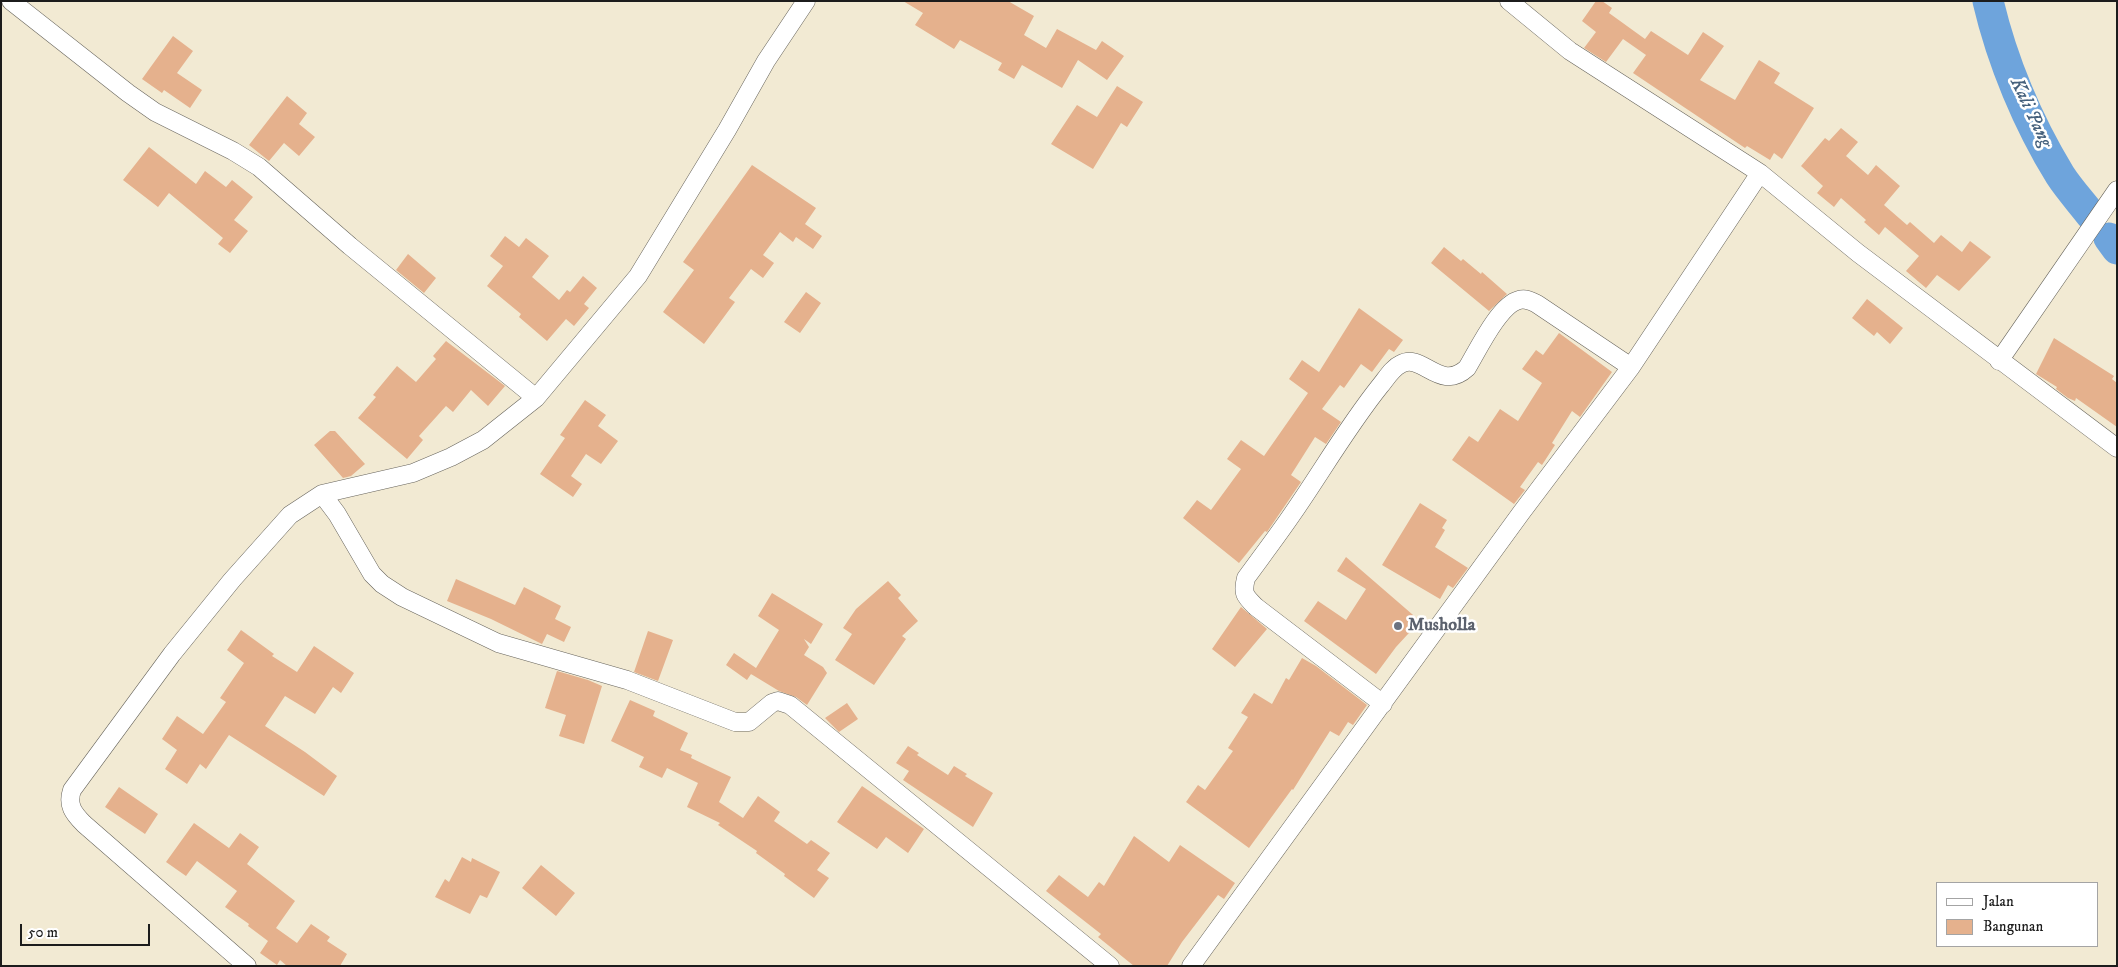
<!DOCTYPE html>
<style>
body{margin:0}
#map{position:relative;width:2118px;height:967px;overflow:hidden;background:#f2ead3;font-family:"IM FELL DW Pica",serif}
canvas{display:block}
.frame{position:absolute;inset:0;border:2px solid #1c1c1c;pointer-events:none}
.legend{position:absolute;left:1936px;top:882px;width:162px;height:65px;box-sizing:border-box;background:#fff;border:1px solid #a4a4a4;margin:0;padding:6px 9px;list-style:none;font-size:15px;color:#1c1c1c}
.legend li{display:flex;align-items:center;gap:10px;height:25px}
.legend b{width:25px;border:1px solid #a4a4a4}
.scale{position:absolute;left:20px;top:924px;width:130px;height:22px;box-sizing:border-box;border:2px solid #1c1c1c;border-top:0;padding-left:6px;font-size:15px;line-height:18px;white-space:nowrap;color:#1c1c1c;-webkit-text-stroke:4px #fff;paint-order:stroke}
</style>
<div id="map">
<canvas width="2118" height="967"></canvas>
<div class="frame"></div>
<ul class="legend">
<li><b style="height:6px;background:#fff"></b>Jalan</li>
<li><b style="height:14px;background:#e5b18d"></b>Bangunan</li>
</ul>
<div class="scale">50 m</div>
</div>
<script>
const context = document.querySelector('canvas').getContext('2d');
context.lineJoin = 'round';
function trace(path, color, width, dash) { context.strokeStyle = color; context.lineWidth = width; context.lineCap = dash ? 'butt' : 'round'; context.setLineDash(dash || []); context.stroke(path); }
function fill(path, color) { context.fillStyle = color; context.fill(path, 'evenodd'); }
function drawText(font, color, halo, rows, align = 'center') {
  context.font = font + ' "IM FELL DW Pica",serif'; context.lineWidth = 5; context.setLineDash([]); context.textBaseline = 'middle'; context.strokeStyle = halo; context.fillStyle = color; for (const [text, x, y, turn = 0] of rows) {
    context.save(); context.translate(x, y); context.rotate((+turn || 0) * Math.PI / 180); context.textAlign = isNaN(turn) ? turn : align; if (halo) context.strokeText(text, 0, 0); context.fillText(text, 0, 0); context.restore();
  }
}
const river = new Path2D(`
 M1988,1C2002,61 2028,123 2060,175C2069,189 2081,202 2091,215
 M2109,238L2117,249`);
const building = new Path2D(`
 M903,1H1008L1034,16L1024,35L1046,48L1057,29L1096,50L1102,41L1124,56L1107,80L1078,60L1062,88L1022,65L1014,79L998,70L1002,63L960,40L954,49L915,25L923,13Z
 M1596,1H1602L1612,8L1609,13L1645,39L1651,31L1688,55L1703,32L1724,46L1700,80L1735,100L1759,60L1780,73L1774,83L1814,108L1782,159L1774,153L1770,160L1747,146L1745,148L1633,73L1646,55L1623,39L1606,62L1584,48L1596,32L1582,21Z
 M173,36L193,51L177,73L202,90L190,108L164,90L162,93L142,79Z
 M1117,86L1143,102L1127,127L1121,123L1093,169L1051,144L1077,105L1097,117Z
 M287,96L307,113L299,124L315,137L299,156L284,143L269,161L249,145Z
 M1841,128L1858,142L1846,156L1868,175L1876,165L1900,186L1884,205L1907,225L1910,222L1934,243L1941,235L1962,252L1970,241L1991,257L1959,291L1937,275L1926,288L1906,271L1919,256L1885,227L1879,235L1864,222L1866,220L1841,198L1834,207L1817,193L1823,186L1801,166L1825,138L1829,141Z
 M149,147L196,184L205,171L226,187L232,180L253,197L234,220L248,231L230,253L218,244L223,238L169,193L158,207L123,180Z
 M752,165L816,208L805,224L822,236L813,249L796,237L793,242L780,232L763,255L774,263L763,278L751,269L729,298L735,302L704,344L663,312L694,270L683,262Z
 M505,236L519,247L526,238L549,256L532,277L559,300L567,290L570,292L583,276L597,288L584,304L589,308L574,326L566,319L547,341L519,317L521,314L487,286L503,266L490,256Z
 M1444,247L1461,261L1463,259L1481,274L1482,272L1507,294L1489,311L1431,263Z
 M408,254L436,278L424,293L396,270Z
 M806,292L821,303L800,333L784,322Z
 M1867,299L1903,328L1890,344L1877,332L1874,336L1852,318Z
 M1359,308L1403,340L1394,352L1389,349L1372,372L1361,364L1344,388L1340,385L1322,409L1341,422L1326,444L1315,437L1291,475L1301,482L1267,532L1265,531L1239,563L1183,518L1197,500L1211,510L1241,469L1227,459L1241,440L1264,456L1308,393L1289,379L1302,360L1319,372Z
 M1559,333L1612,372L1580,417L1572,411L1552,443L1555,445L1542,465L1538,462L1520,487L1525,490L1514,504L1452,460L1469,436L1478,442L1500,409L1518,421L1542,383L1522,369L1536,350L1543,355Z
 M2054,338L2114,376L2112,379L2117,383V427L2076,398L2075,401L2068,398L2056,389L2057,387L2036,374Z
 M446,341L505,386L488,406L471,390L453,412L446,406L419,436L423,440L407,459L358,418L376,397L373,395L397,366L416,382L436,359L433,356Z
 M585,400L606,415L598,426L618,441L601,464L586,454L571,476L582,484L573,497L540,474L565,438L560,435Z
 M330,431H335L365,464L351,476L343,478L314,445Z
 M1420,503L1447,520L1442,528L1445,530L1435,547L1468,568L1453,588L1448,585L1440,599L1382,565Z
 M1346,557L1420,621L1396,647L1376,674L1304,621L1318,601L1346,620L1366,589L1337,571Z
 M456,579L515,605L524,587L561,606L555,619L571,627L564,642L547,634L542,644L491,619L447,601Z
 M888,581L901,595L898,598L918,621L902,636L906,639L874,685L835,660L852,634L843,628L856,609Z
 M772,593L823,624L811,644L804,639L809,647L804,655L823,667L827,673L807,705L796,697L779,691L751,674L753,671L747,680L726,665L734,653L756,668L779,630L758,616Z
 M1241,607L1267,629L1235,667L1212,649Z
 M241,630L274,654L272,656L297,672L314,646L354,673L341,693L333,687L315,714L285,696L265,726L305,752L337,776L324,796L229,735L206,769L200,764L187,784L165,769L177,750L162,739L177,716L203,734L226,702L220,698L244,663L227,650Z
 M648,631L673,640L658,681L634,672Z
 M1302,658L1316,666L1367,705L1353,725L1348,722L1339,736L1330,731L1293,790L1292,789L1249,848L1186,802L1198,785L1205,790L1233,751L1228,748L1248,717L1241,713L1254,693L1272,704L1286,678L1289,680Z
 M557,671L588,680L602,686L584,744L559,736L566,715L545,708Z
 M630,700L655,711L653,716L688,733L680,750L692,755L691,758L731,777L719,802L743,818L758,796L780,812L774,821L807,844L811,840L830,853L817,870L829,878L814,898L784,876L785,874L756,853L757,851L718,825L720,823L687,807L698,783L667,768L662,778L639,767L644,757L611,741Z
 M847,703L858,719L839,732L825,718Z
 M908,746L919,753L917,755L948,775L954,766L967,774L965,776L993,793L973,827L903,780L909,771L896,763Z
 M862,786L924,829L908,853L886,837L877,849L837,822Z
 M119,787L158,814L145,834L105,807Z
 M194,823L229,848L240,833L259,847L247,864L295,901L276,928L297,943L311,924L330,937L327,941L347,954L340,966H287L280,960L277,965L260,953L268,941L248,926L249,924L225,907L237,891L197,861L186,876L166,862Z
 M1134,836L1169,862L1180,845L1235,883L1224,899L1218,895L1182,942L1167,966H1134L1098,937L1101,934L1046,891L1059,875L1088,897L1099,882L1104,886Z
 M462,857L471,862L472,858L500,872L487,898L480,895L470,914L435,897L445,879L449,882Z
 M541,865L575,893L556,916L522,888Z`);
const minor = new Path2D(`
 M11,1L128,93L155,112L233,151L259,167L350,246L536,398
 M1509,1L1570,51L1760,173L1858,253L2117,448
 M1999,361L2117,190
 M322,494L337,514L372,574L382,584L402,597L498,643L627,680L735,722H749L772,703L778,701L790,705L1110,966
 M1383,704L1256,607C1245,596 1242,594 1246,578C1262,556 1278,535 1293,513C1322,471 1348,426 1380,386C1386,379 1392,368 1401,364C1422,352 1440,393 1467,368C1478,350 1499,305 1519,300C1526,298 1531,301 1537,304L1631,367
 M247,966L84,824C73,813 67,805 72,790L172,654L232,580L290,515L322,494L413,473L451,457L483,440L536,398L638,276L727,130L766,61L806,1
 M1191,966L1521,513L1631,367L1760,173`);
const markers = [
 [1398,626,5,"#6b7280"]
];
const worshipNames = [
 ["Musholla",1408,626]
];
const waterNames = [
 ["Kali Pang",2030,113,65]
];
trace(river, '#6ea4dc', 31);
fill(building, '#e5b18d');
trace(minor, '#67645c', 19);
trace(minor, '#fff', 18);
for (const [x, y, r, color] of markers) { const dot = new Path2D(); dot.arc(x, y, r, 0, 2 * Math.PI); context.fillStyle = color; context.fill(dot); trace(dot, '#fff', 2); }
drawText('bold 18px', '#5b616d', '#fff', worshipNames, 'left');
drawText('italic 19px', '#45607c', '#fff', waterNames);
</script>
